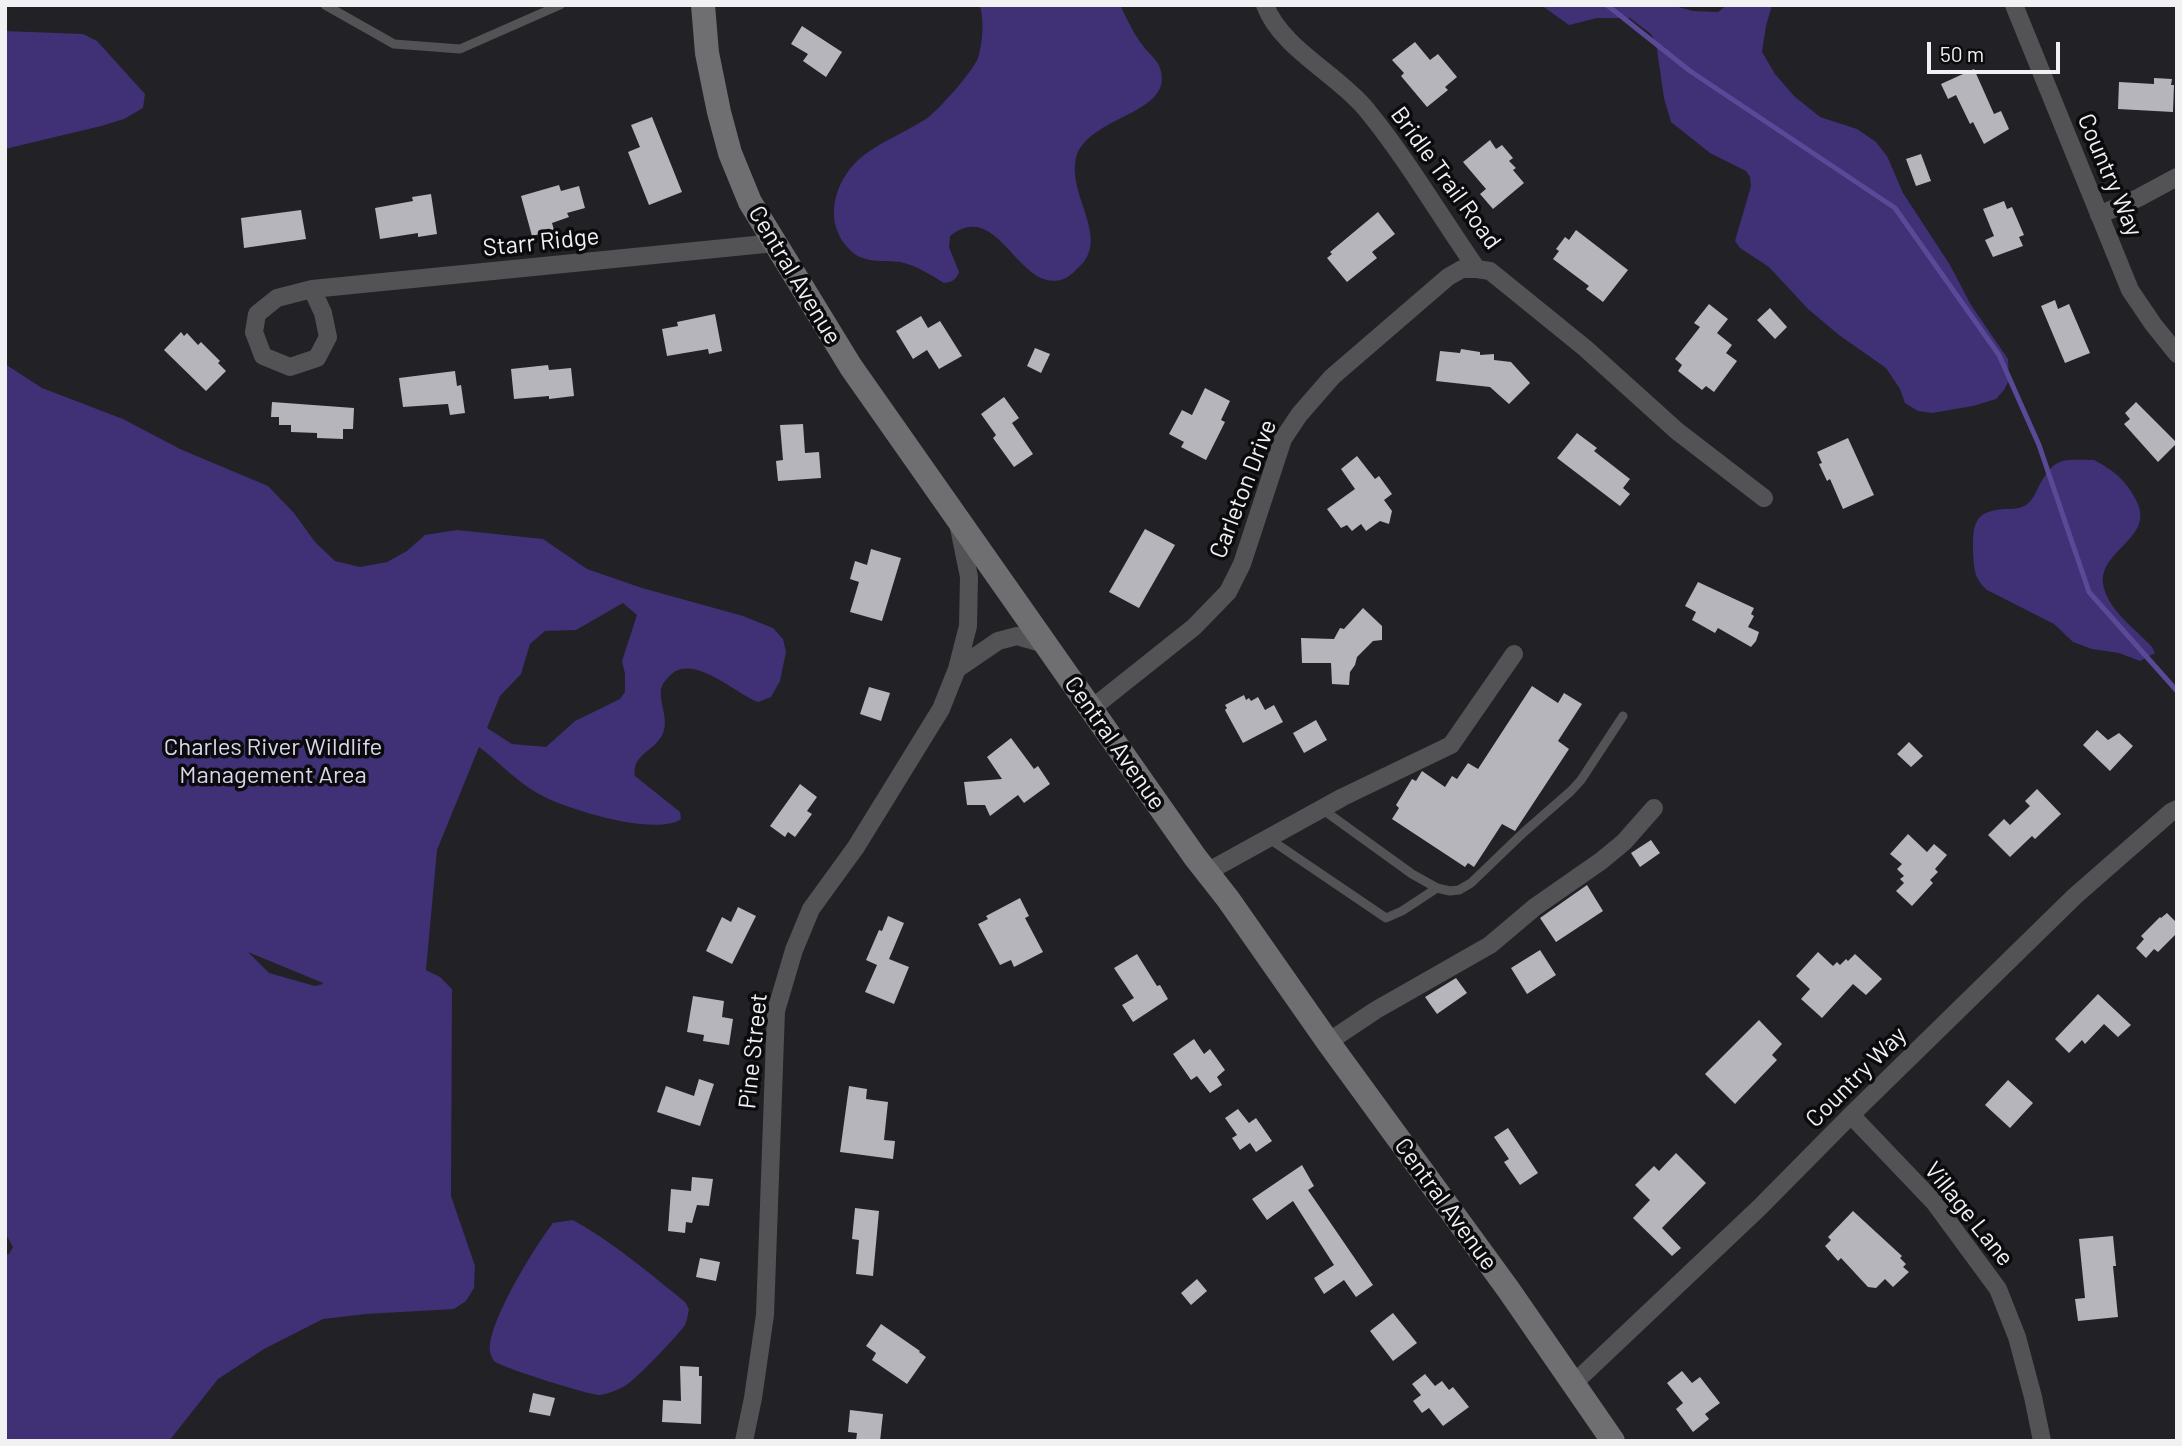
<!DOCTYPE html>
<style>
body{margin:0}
#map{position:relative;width:2182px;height:1446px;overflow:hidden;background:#222126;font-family:Barlow,sans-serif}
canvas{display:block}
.frame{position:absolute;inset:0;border:7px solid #f1f1f4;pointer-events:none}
.scale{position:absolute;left:1927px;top:42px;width:133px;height:32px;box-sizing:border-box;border:4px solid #f1f1f4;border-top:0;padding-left:9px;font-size:21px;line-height:24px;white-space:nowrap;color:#f1f1f4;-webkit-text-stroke:5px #0b0b0d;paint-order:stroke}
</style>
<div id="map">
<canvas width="2182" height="1446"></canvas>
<div class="frame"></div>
<div class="scale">50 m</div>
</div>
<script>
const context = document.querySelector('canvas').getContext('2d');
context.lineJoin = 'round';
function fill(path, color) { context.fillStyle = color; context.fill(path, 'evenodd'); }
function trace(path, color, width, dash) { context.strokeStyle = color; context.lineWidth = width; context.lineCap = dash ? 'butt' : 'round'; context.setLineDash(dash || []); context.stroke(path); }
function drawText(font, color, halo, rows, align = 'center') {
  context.font = font + ' Barlow,sans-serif'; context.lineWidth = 7; context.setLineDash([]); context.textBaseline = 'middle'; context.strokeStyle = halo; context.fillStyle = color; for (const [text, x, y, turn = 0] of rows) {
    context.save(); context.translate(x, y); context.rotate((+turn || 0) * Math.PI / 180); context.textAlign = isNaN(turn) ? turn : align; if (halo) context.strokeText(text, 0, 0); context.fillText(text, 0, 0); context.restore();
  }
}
const green = new Path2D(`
 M980,5H1120C1127,19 1134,35 1144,47C1149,54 1157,59 1160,68C1176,115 1087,115 1076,158C1067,196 1112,239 1078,268C1075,271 1070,276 1066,278C1019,299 1000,196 950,236L949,247L959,272C956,280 952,282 944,283C931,275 916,265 900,262C883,260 864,264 850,250C823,224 833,184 858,160C877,143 904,133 926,119C938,111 973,71 978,58C983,41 984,22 980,5Z
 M1541,5H1671L1693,11L1718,12L1727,5H1772L1766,26L1762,52L1775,74L1794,96L1820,117L1857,129L1876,142L1887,156L1903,193L1950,265L1971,305L2008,359L2009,380L2004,390L1996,399L1973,406L1932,413L1918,411L1905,403L1900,389L1886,368L1839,335L1808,309L1769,267L1740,248L1735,241L1751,186L1750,177L1746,171L1710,153L1671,122L1664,98L1656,43L1651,34L1630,18H1597L1569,25Z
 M5,31L83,34L97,41L145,94L143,108L124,119L101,126L5,149Z
 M5,364L42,388L123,419L180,449L268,486L294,513L315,542L335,561L360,567L387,562L407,551L425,535L457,530L543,539L587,569L642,588L743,616L773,628L783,639L786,652L780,681L771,697L758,702C735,693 698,657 674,672C669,676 662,683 661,689C659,703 669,719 663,733C656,751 631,754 635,776L680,812L681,819C656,837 565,809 539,794C517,782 499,762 479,747L437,850L426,970L440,977L452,989L451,1196L475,1266L474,1288L466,1301L454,1309L366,1314L323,1319L264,1349L218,1379L169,1441H5V1255L9,1254L13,1247L5,1233ZM623,603L637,615L622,661L625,674V692L620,699L575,721L546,747L512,744L487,728L500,696L521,674L530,644L545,631L576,630ZM248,952L323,983V984L315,986L269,973Z
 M2094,460C2113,470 2126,480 2136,500C2156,538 2100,549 2103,583C2106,609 2136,629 2152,647L2155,653L2140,661L2119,653L2092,649L2073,642L2054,624L1987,590C1974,578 1974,569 1973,552C1973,525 1973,511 2005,509C2012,509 2020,509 2026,505C2032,501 2035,494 2038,488C2055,456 2061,460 2094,460Z
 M573,1220C613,1242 649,1273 685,1302L689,1309C688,1314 687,1321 685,1325C679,1334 639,1376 629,1383C621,1389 610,1393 600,1395C592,1396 500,1367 494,1361C492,1358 490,1353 490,1351C487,1324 535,1246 553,1223Z`);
const stream = new Path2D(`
 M1607,5L1690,71L1895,208L1999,355L2039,445L2089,592L2177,691`);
const building = new Path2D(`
 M802,26L842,52L826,77L803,61L808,54L791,44Z
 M1415,42L1430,60L1438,54L1457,77L1445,87L1448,90L1427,107L1401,76L1404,73L1392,60Z
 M1974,69L1994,114L2001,111L2009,129L1984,144L1973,122L1970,124L1956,95L1948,99L1941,84Z
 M2154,78L2172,79L2171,85H2174L2173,112L2118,109L2119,82L2154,84Z
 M652,117L682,192L649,205L628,152L640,147L631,125Z
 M1490,140L1496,149L1502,145L1513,158L1509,161L1516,168L1513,170L1524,183L1493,209L1480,194L1486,189L1463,162Z
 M1921,154L1931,181L1916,186L1906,159Z
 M559,185L561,191L579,186L585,208L567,213L569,217L552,223L554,230L532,236L521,196Z
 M431,194L437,234L418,237V233L380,239L375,208L413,201L412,197Z
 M2004,201L2007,209L2012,207L2024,235L2019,237L2023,246L1993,257L1985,240L1994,236L1983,209Z
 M301,210L306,239L244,248L241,218Z
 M1378,212L1395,234L1372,252L1377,258L1347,282L1327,258L1332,254L1330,252Z
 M1576,230L1628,270L1603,302L1586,289L1589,286L1553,259L1559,251L1556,249L1565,237L1569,240Z
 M2055,300L2058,309L2069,304L2090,353L2065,363L2041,306Z
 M1709,304L1728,319L1717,333L1732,345L1726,353L1737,361L1714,392L1706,386L1702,390L1678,371L1682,365L1675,359L1700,327L1694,323Z
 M1770,308L1787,327L1775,339L1757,320Z
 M715,314L722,351L709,354L708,349L667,356L662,329L678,326L677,322Z
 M921,316L928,328L940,321L962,356L939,369L927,350L913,359L896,331Z
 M181,332L184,336L187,333L198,345L201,342L220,361L218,363L226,371L206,391L164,350Z
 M1035,348L1050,354L1041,373L1027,366Z
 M1461,349L1480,352V355L1494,354V360L1511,362L1530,383L1509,404L1490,387L1436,381L1440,351L1460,353Z
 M548,365L549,370L571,368L574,396L549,399V396L514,399L511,369Z
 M455,371L457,386L461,385L465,413L450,415L448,404L403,407L399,378Z
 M1205,388L1230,401L1221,420L1225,422L1206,460L1181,447L1184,442L1169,434L1182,410L1192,415Z
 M1004,397L1019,418L1012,423L1033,454L1014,467L993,438L996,435L981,414Z
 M272,402L354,408L353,429H343V439L317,438V433L291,432V425H279V417H271Z
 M2136,402L2177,443L2158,462L2124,424L2130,419L2125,413Z
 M803,424L805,453L819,452L821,478L778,481L776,461L783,460L780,425Z
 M1577,433L1597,448L1594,451L1630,479L1623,488L1630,494L1620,506L1557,458Z
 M1848,438L1874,495L1843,509L1830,479L1827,481L1819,464L1822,463L1817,452Z
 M1357,456L1375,479L1379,476L1392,494L1384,500L1392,511L1389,524L1380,521L1366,531L1361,524L1352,531L1347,525L1341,528L1327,509L1355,489L1341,469Z
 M1145,529L1175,545L1139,608L1109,592Z
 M871,549L901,558L882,621L850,612L859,582L850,579L855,561L867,565Z
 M1698,582L1754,608L1751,614L1754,616L1748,627L1759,632L1756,641L1751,647L1718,628L1715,633L1692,620L1696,612L1685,606Z
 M1363,608L1382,626V640L1373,641L1357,657L1355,665L1350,672L1349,685L1332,684L1331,663H1302L1301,638L1334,639L1340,628L1344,629Z
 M1532,686L1558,703L1564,693L1582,704L1558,741L1569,749L1515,831L1502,824L1474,867L1468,863L1465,867L1392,819L1399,808L1396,805L1412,779L1416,781L1422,771L1445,787L1452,776L1457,779L1468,763L1478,769Z
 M869,687L890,693L881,721L860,714Z
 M1244,695L1246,700L1249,698L1251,701L1258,697L1265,710L1274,705L1283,722L1243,743L1225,710L1227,708L1225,705Z
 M1316,720L1327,740L1304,753L1293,733Z
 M2097,730L2108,740L2119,733L2133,746L2110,771L2083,745Z
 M1011,738L1034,769L1038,766L1050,784L1024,803L1018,795L990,816L985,805H967L964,782L1002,779L987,757Z
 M1909,742L1923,756L1911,767L1897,754Z
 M800,784L817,797L807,811L812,814L795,837L788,832L785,837L770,826Z
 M2037,789L2061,814L2035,839L2032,836L2010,857L1988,835L2004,819L2010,825L2030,806L2025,801Z
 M1908,834L1927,852L1934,844L1947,855L1935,869L1938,872L1930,880L1933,883L1912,906L1896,891L1904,883L1900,879L1904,876L1897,869L1902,864L1890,854Z
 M1651,840L1660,853L1640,867L1631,853Z
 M1587,885L1603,911L1556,942L1540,918Z
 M1020,898L1029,916L1025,918L1043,952L1014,967L1011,960L1000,965L978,924L988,919L986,916Z
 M738,907L756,916L732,964L706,951L722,917L731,922Z
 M2167,913L2177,923V933L2158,952L2154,949L2146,958L2136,948L2144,939L2141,936L2160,917L2161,918Z
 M888,916L904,923L889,959L909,967L894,1004L865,992L877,965L866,960L879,930L882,931Z
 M1540,950L1556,975L1527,994L1511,968Z
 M1818,952L1833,966L1837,962L1840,965L1846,959L1848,961L1855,954L1882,979L1866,995L1853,984L1822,1018L1801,999L1810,989L1796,976Z
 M1137,954L1157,986L1160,985L1168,999L1133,1022L1122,1005L1134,998L1114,968Z
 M1456,978L1467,993L1437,1014L1425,997Z
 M2098,994L2131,1025L2118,1037L2104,1024L2085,1044L2082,1040L2069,1053L2055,1039Z
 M693,996L724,1001L722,1017L733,1019L729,1045L703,1041L704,1035L687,1032Z
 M1759,1020L1782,1044L1772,1055L1777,1060L1735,1104L1705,1074Z
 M1194,1039L1204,1054L1210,1049L1225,1070L1217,1077L1222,1085L1210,1093L1197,1076L1191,1080L1173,1054Z
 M699,1079L714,1084L700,1126L657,1112L666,1086L694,1096Z
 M2008,1080L2033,1103L2010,1128L1985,1105Z
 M849,1086L867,1089L866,1099L888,1102L884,1140L895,1141L893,1159L840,1152Z
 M1238,1109L1249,1123L1256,1118L1272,1141L1256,1152L1250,1143L1240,1150L1232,1138L1237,1135L1225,1118Z
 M1508,1128L1538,1173L1520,1185L1504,1162L1509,1159L1494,1137Z
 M1676,1153L1706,1183L1662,1228L1681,1248L1672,1256L1633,1218L1650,1200L1635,1185L1654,1166L1659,1171Z
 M1302,1165L1314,1186L1308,1190L1373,1285L1356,1297L1344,1280L1324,1294L1314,1278L1334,1265L1293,1201L1267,1220L1252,1199Z
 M692,1177L713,1179L709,1206L697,1205L692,1223L686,1222L685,1233L668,1231L671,1189L691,1191Z
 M855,1208L879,1211L873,1276L856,1274L859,1240L852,1239Z
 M1853,1211L1902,1256L1900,1258L1906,1264L1903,1267L1909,1272L1893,1287L1885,1279L1876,1288L1868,1287L1841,1258L1838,1261L1825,1246L1831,1240L1828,1237Z
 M2113,1236L2116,1266H2113L2118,1317L2078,1321L2075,1299L2085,1298L2079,1239Z
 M700,1258L720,1262L716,1281L696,1277Z
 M1197,1279L1207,1291L1191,1305L1181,1293Z
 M1393,1313L1417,1343L1393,1361L1370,1331Z
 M881,1324L920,1351L919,1352L926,1357L907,1384L872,1360L876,1353L866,1346Z
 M680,1366L699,1367V1376H702L701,1424L662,1422L663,1400L681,1401Z
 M1682,1371L1692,1383L1700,1377L1720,1403L1705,1414L1709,1419L1693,1432L1676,1409L1683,1403L1667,1383Z
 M1425,1374L1435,1386L1442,1381L1449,1390L1453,1387L1469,1407L1443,1426L1429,1408L1422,1413L1413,1401L1421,1395L1412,1384Z
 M533,1393L555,1398L550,1416L529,1412Z
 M850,1410L883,1414L880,1441H856L857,1433L848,1432Z`);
const service = new Path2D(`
 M325,5L394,44L460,49L560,5
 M1268,838L1386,918L1402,911L1437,888L1412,874L1322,809
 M1437,888L1450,891L1459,890L1471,883L1523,833L1571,791L1581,780L1623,716`);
const minor = new Path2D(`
 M1265,5C1281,48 1337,74 1366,109C1407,159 1440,216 1477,269L1490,271L1585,348L1677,431L1764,498
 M2014,5L2130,290L2153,324L2177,354
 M2099,215L2138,198L2177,177
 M312,289L323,313L328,337L317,358L290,367L263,356L254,332L257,314L277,298L312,289L775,243
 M957,669L998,641L1017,636L1045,644
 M1091,709L1194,627L1228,592L1242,564L1283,439L1299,415L1332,377L1448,277L1462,269H1477
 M1207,872L1343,797L1451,745L1514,654
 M1328,1042L1376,1010L1490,945L1535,907L1601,861L1624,842L1654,808
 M1851,1115L1934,1202L1998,1289L2017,1337L2033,1397L2042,1441
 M1573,1384L1759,1208L1851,1115L2075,896L2171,812L2177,809
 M744,1441L753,1398L765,1315L776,1011L794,950L811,909L856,847L941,709L957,669L968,626L969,577L958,523`);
const secondary = new Path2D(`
 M703,5L707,53L719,112L730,153L750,202L851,367L1195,857L1228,899L1328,1042L1508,1289L1613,1441`);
const streetNames = [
 ["Country Way",2110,175,67],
 ["Bridle Trail Road",1446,178,54],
 ["Starr Ridge",541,242,-6],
 ["Central Avenue",795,275,59],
 ["Carleton Drive",1243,489,-69],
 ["Central Avenue",1115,743,55],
 ["Pine Street",753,1051,-84],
 ["Country Way",1856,1077,-45],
 ["Central Avenue",1446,1204,54],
 ["Village Lane",1969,1214,51]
];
const parkNames = [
 ["Charles River Wildlife",273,747],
 ["Management Area",273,775]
];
fill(green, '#403076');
trace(stream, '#594997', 5);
fill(building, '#b5b5bb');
trace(service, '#535355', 9);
trace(minor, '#535355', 18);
trace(secondary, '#6f6f72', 24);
drawText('24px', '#f1f1f4', '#0b0b0d', streetNames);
drawText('24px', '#d9d7ed', '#0b0b0d', parkNames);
</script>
